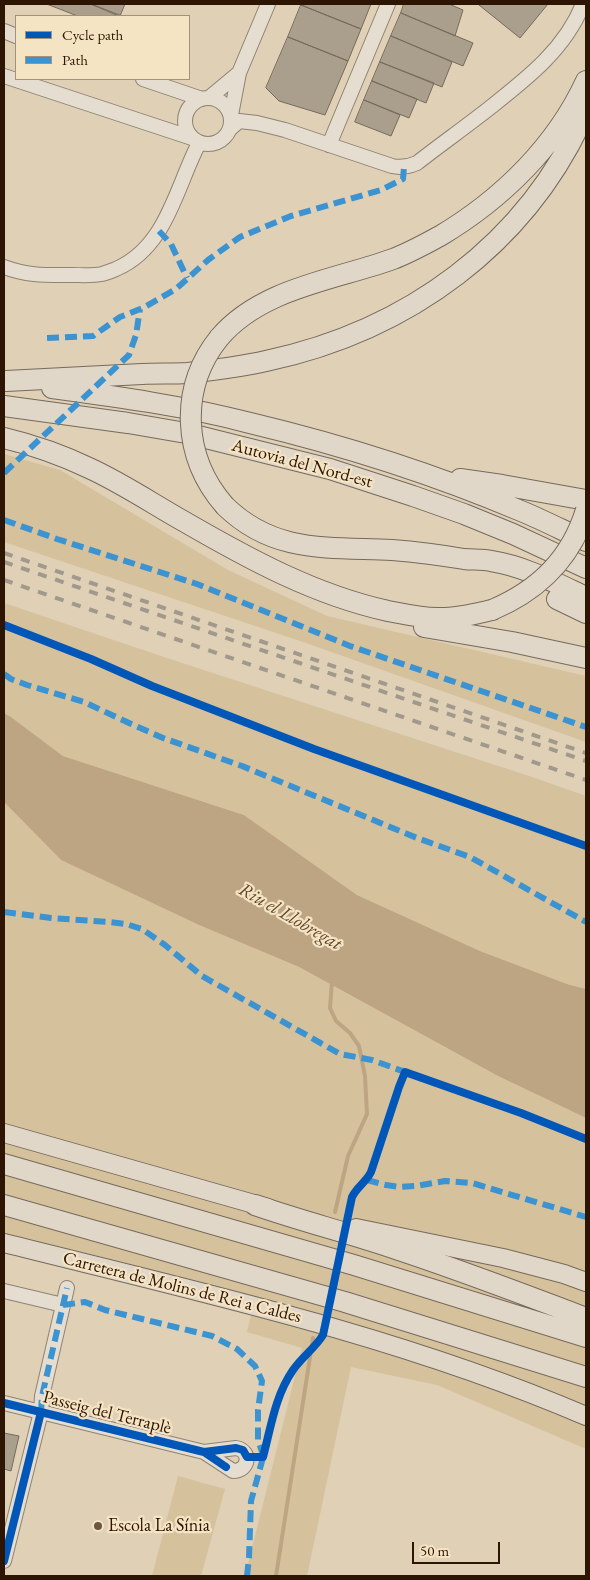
<!DOCTYPE html>
<meta charset="utf-8">
<style>
body{margin:0}
#map{position:relative;width:590px;height:1580px;overflow:hidden;background:#dfd0b6;font-family:"EB Garamond",serif}
canvas{display:block}
.frame{position:absolute;inset:0;border:5px solid #2e1402;pointer-events:none}
.legend{position:absolute;left:15px;top:15px;width:175px;height:65px;box-sizing:border-box;background:#f5e4c4;border:1px solid #a59176;margin:0;padding:6px 9px;list-style:none;font-size:15px;color:#2e1402}
.legend li{display:flex;align-items:center;gap:10px;height:25px}
.legend b{width:25px;border:1px solid #a59176}
.scale{position:absolute;left:412px;top:1542px;width:88px;height:22px;box-sizing:border-box;border:2px solid #2e1402;border-top:0;padding-left:6px;font-size:15px;line-height:18px;white-space:nowrap;color:#2e1402;-webkit-text-stroke:4px #f5e4c4;paint-order:stroke}
</style>
<div id="map">
<canvas width="590" height="1580"></canvas>
<div class="frame"></div>
<ul class="legend">
<li><b style="height:6px;background:#0057b8"></b>Cycle path</li>
<li><b style="height:6px;background:#3c93d1"></b>Path</li>
</ul>
<div class="scale">50 m</div>
</div>
<script>
const context = document.querySelector('canvas').getContext('2d');
context.lineJoin = 'round';
function fill(path, color) { context.fillStyle = color; context.fill(path, 'evenodd'); }
function trace(path, color, width, dash) { context.strokeStyle = color; context.lineWidth = width; context.lineCap = dash ? 'butt' : 'round'; context.setLineDash(dash || []); context.stroke(path); }
function drawText(font, color, halo, rows, align = 'center') {
  context.font = font + ' "EB Garamond",serif'; context.lineWidth = 4.5; context.setLineDash([]); context.textBaseline = 'middle'; context.strokeStyle = halo; context.fillStyle = color; for (const [text, x, y, turn = 0] of rows) {
    context.save(); context.translate(x, y); context.rotate((+turn || 0) * Math.PI / 180); context.textAlign = isNaN(turn) ? turn : align; if (halo) context.strokeText(text, 0, 0); context.fillText(text, 0, 0); context.restore();
  }
}
const green = new Path2D(`
 M4,454L60,470L228,570L327,616L586,676V742L306,643L4,542Z
 M4,603L167,658L532,777L586,796V989L567,984L480,951L357,895L244,815L63,756L11,717L4,713Z
 M4,802L61,860L199,925L299,967L498,1076L586,1118V1449L437,1385L351,1367L307,1576H245L302,1348L247,1332L251,1315L193,1301L102,1257L4,1233Z
 M178,1476L225,1489L201,1576H152Z`);
const water = new Path2D(`
 M4,713L11,717L63,756L244,815L357,895L480,951L567,984L586,989V1118L498,1076L299,967L199,925L61,860L4,802Z`);
const stream = new Path2D(`
 M332,981L330,1008L336,1021L350,1033L359,1046L365,1076L367,1114L348,1156L335,1212
 M276,1576L313,1338`);
const building = new Path2D(`
 M47,4H91L122,16H78Z
 M91,4H125L120,16Z
 M301,4H371L361,29L301,5Z
 M404,4H449L463,10L455,36L401,13Z
 M479,4H548L520,38L479,5Z
 M301,5L361,29L348,61L288,37Z
 M401,13L473,43L463,66L391,36Z
 M391,36L452,62L442,87L380,62Z
 M288,37L348,61L325,115L279,101L266,88Z
 M380,62L434,83L426,103L372,81Z
 M372,81L417,99L409,118L364,100Z
 M364,100L400,115L391,136L355,122Z
 M4,1433L19,1436L11,1471L4,1469Z`);
const minor = new Path2D(`
 M4,31L16,36
 M4,76L192,138
 M143,79L202,99
 M185 121a23 23 0 1 1 46 0a23 23 0 1 1-46 0Z
 M209,98L239,73
 M231,115L239,73L268,4
 M230,129L239,121L257,123L285,130L392,166C401,168 408,167 417,163C440,145 464,128 487,110C525,80 565,50 583,4
 M329,145L388,4
 M4,267C28,276 46,275 71,275C81,275 92,276 102,274C106,273 111,271 116,269C167,247 176,187 199,143
 M4,1291L63,1305
 M4,1403L204,1452L233,1471C249,1471 252,1451 236,1448L204,1452
 M4,1561L41,1412L42,1396L67,1288`);
const major = new Path2D(`
 M4,1133L268,1208
 M356,1228L503,1258L564,1274L586,1282
 M4,1243C200,1292 400,1336 586,1416`);
const highway = new Path2D(`
 M219,338C261,288 335,280 393,259C409,253 425,244 440,236C502,199 556,146 586,81
 M6,381C51,379 97,376 142,374C157,373 172,374 187,373C213,370 240,367 266,361C407,331 527,245 586,111
 M52,388C119,397 185,406 250,423C342,445 434,474 521,511C543,520 564,531 586,541
 M4,406L128,423L186,433L330,469L413,496L464,514L513,534L586,568
 M4,438C33,445 62,455 89,468C122,483 153,504 185,522C249,559 315,595 388,611C404,614 420,618 437,618C455,619 474,614 492,610
 M460,479L502,485L586,500
 M225,506C274,554 329,547 392,550C417,552 440,555 464,559C473,560 482,559 491,561C524,566 556,583 586,597
 M557,599L586,613
 M424,627L512,642L586,658
 M4,1164L354,1265L586,1337
 M4,1205L345,1302L586,1377
 M255,1205C301,1221 349,1233 396,1249C460,1270 523,1294 586,1318`);
const rail = new Path2D(`
 M4,553L586,753
 M4,562L586,761
 M4,580L586,780`);
const highwayBridge = new Path2D(`
 M219,338C179,388 182,457 225,506
 M492,610C539,590 571,559 586,510`);
const quiet = new Path2D(`
 M159,231L171,244L187,278
 M47,338L93,336L120,317L143,308L176,289L208,260L240,237L291,216L381,190L403,179L404,167
 M4,473L129,355L136,335L140,309
 M4,520L57,539L197,584L350,646L586,727
 M4,674L11,679L27,685L84,702L129,723L163,738L242,766L417,838L470,857L586,922
 M4,912L51,918L109,922L126,924L142,929L165,945L202,976L340,1054L372,1060L408,1073
 M367,1180L386,1185L400,1187L416,1186L445,1181L472,1183L586,1217
 M63,1305L85,1302L105,1310L212,1336L237,1349L255,1366L262,1381L258,1410V1440L262,1452
 M41,1412L42,1396L67,1288
 M247,1576L249,1558L251,1501L264,1454`);
const cycleway = new Path2D(`
 M4,625L91,659L152,686L314,749L586,846
 M4,1403L204,1452L226,1467
 M204,1452L236,1448L243,1450L247,1457H263C271,1427 275,1396 293,1370C302,1357 315,1348 323,1335L352,1197C357,1187 366,1182 371,1172L399,1087L405,1072L521,1113L586,1139
 M4,1561L41,1412`);
const markers = [
 [98,1526,5,"#6c5641"]
];
const streetNames = [
 ["Autovia del Nord-est",302,464,15],
 ["Carretera de Molins de Rei a Caldes",182,1288,14],
 ["Passeig del Terraplè",107,1413,14]
];
const poiNames = [
 ["Escola La Sínia",108,1526]
];
const waterNames = [
 ["Riu el Llobregat",290,917,30]
];
fill(green, '#d6c19d');
fill(water, '#bda584');
trace(stream, '#bda584', 4);
fill(building, '#aa9e8c');
trace(building, '#766a5b', 1);
trace(minor, '#8f8373', 16);
trace(major, '#766a5b', 20);
trace(highway, '#766a5b', 22);
trace(minor, '#e4ddd0', 14);
trace(major, '#e0d7c8', 18);
trace(highway, '#e0d7c8', 20);
trace(rail, '#a1998c', 4, [9, 9]);
trace(highwayBridge, '#766a5b', 22, []);
trace(highwayBridge, '#e0d7c8', 20);
trace(quiet, '#3c93d1', 6, [12, 6]);
trace(cycleway, '#0057b8', 8);
for (const [x, y, r, color] of markers) { const dot = new Path2D(); dot.arc(x, y, r, 0, 2 * Math.PI); context.fillStyle = color; context.fill(dot); trace(dot, '#f5e4c4', 2); }
drawText('18px', '#2e1402', '#f5e4c4', streetNames);
drawText('18px', '#2e1402', '#f5e4c4', poiNames, 'left');
drawText('italic 19px', '#61472d', '#f5e4c4', waterNames);
</script>
